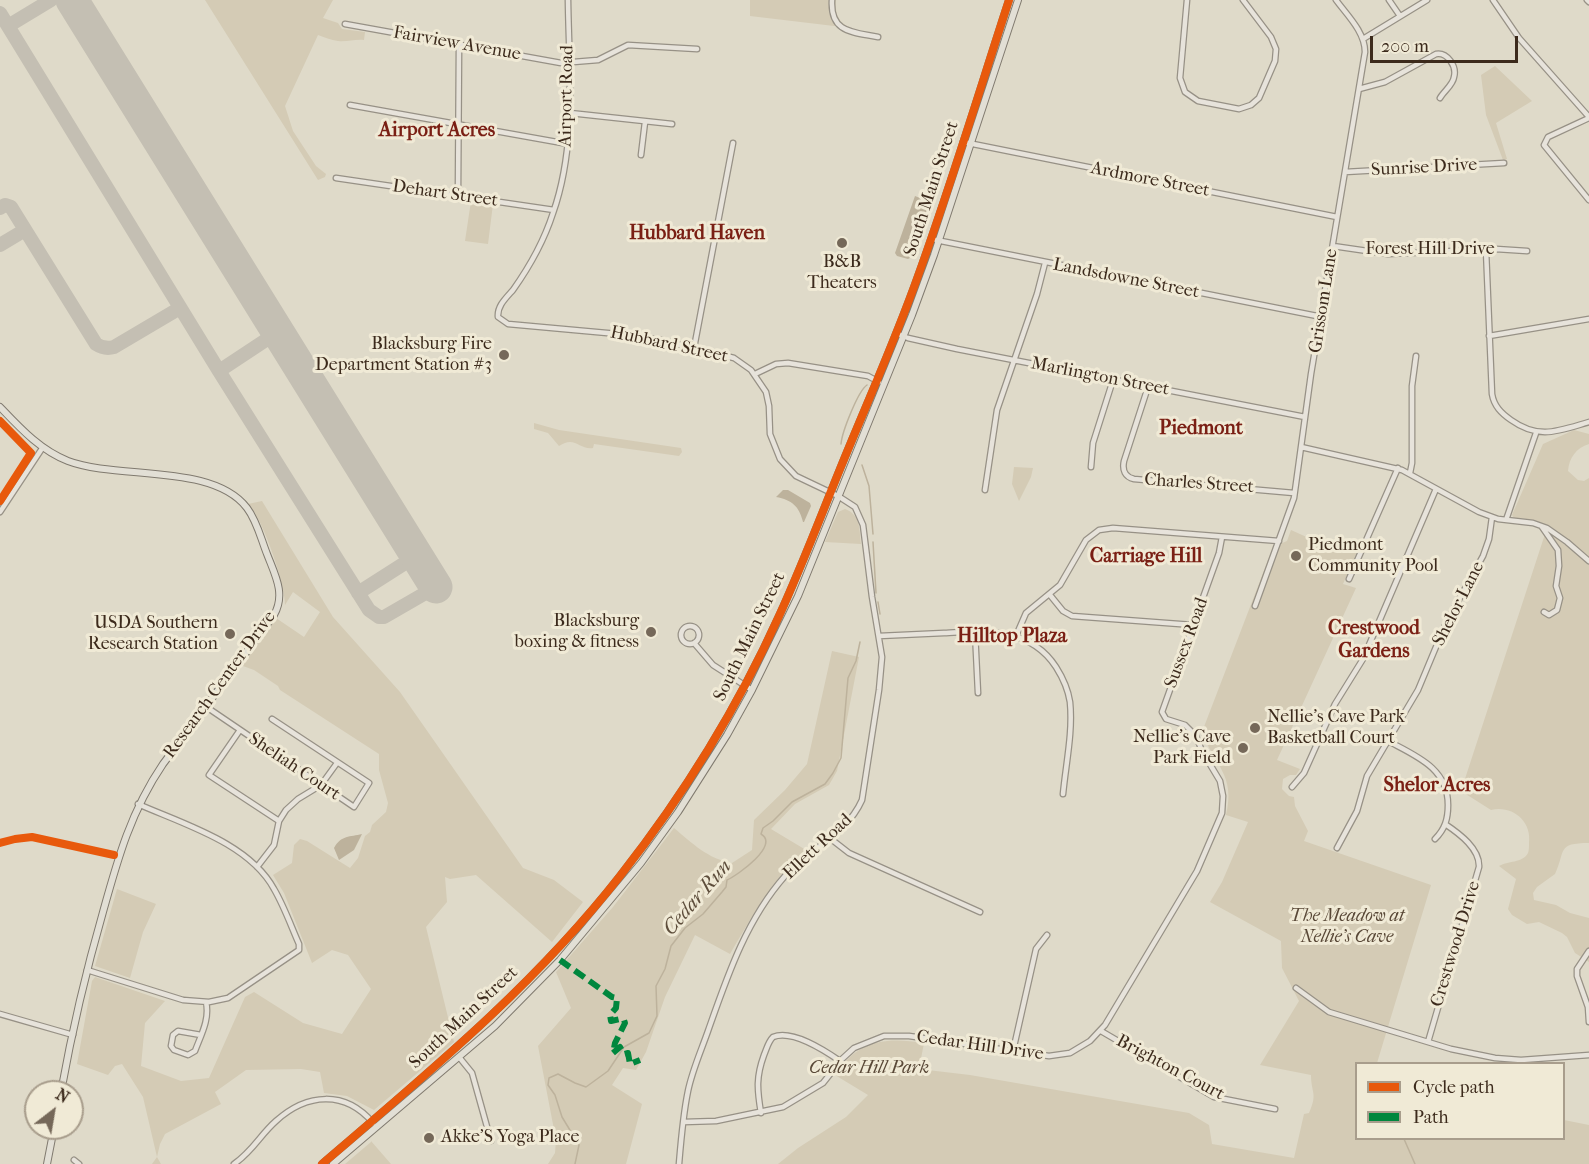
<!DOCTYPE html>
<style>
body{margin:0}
#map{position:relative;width:1589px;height:1164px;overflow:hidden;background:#dfdac9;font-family:"IM FELL French Canon",serif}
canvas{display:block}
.legend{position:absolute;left:1355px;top:1062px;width:210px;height:78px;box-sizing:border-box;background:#f0ead6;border:2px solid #a89d8c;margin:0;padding:8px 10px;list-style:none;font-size:18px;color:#3c2a1c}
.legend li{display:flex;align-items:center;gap:12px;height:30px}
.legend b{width:30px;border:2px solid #a89d8c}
.north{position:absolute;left:24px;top:1080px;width:60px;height:60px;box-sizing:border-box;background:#f0ead6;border:2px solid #a89d8c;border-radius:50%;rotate:31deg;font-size:16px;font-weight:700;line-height:24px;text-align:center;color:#3c2a1c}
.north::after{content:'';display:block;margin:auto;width:21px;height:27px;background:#756859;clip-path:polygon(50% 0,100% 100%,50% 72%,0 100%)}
.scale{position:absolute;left:1370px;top:36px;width:148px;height:27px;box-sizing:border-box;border:3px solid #3c2a1c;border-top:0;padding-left:8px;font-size:18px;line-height:21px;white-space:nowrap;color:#3c2a1c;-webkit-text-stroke:4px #f0ead6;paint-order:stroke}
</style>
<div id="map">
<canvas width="1589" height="1164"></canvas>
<ul class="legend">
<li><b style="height:8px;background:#e8590c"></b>Cycle path</li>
<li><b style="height:8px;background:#00873e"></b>Path</li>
</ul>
<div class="north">N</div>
<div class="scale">200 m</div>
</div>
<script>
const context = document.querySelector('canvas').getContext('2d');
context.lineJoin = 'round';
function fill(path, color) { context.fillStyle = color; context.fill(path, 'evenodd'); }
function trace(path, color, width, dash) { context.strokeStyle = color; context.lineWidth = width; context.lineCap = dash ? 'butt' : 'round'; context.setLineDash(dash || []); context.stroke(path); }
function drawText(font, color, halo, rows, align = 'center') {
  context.font = font + ' "IM FELL French Canon",serif'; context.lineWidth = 6; context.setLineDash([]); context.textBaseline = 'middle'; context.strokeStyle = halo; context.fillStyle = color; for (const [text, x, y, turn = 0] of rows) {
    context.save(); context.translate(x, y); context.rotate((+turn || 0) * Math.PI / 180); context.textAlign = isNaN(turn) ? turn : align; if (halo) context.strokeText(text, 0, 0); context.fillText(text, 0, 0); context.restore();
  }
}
const green = new Path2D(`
 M205,0H333L323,18L338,23L342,29L365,32L364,40C355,39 347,42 338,41C331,40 324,37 318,35L285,106L293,131L316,166L326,174L325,177L318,180Z
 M750,0H836C835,14 838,22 851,28L750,16Z
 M1495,66L1532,101L1496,123L1507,159L1503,160L1486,115L1481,75Z
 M471,201L493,204L488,244L465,241Z
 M534,423L559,430L681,448L682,452L679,456L594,444L593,448C579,450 575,435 559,446L548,433L534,429Z
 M1574,430L1589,434V444C1576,448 1569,458 1568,471L1578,480L1584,481L1589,478V843C1556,843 1566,851 1555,874L1537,887L1533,893L1534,900L1556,905L1570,913L1589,918V962L1575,953L1567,937L1562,933L1539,922L1527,924L1512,915L1508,909L1516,879L1499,866C1507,861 1523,863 1528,853C1529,850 1529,847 1529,843C1532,821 1512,805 1491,810L1461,791L1545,534L1536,526L1517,523L1512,515L1543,444Z
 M1014,467L1033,468L1031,477L1019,501L1012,484Z
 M262,501L333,617L400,692L523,868L554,880L583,902L552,942L476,875L450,879L445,877L447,902L426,927L454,1042L374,1110L347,1096L324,1093L320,1072L301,1069L246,1070L215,1092L221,1104L165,1134L160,1144L157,1157L161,1164H152L157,1157L143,1097L122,1064L115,1066L108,1075L77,1064L92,981L95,977L165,1001L145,1023L141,1066L181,1081L209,1078L245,997L254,992L303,1023L342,1034L371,989L348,955L332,950L312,963L284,893L273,875L292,863L294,845L300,839L307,841L350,868L358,858L365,836L370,832L372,825L386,812L388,803L379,770V754L280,690L278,686L254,670L243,666L244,661L276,618L304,637L320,612L293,592L285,605C286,586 262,516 248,504Z
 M845,509C861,515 859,529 861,544L825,542L838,512Z
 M1291,530L1311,539H1328L1357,552L1343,584L1356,588L1277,760L1300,769L1296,775H1290L1283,779L1282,789L1289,796L1294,797L1295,806L1308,831L1304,841L1431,885L1377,1063L1356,1064V1138H1564V1120L1589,1125V1164H778L798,1148L846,1117L868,1095L835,1075C858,1040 885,1037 924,1043L919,1069L970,1075L1189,1113L1209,1125L1212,1144L1294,1158L1304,1114L1309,1113C1318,1093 1311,1093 1311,1075L1260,1065L1299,1001L1282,968L1281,941L1210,902L1222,882L1248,822L1226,815C1236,775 1214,765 1202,732L1273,547L1287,541Z
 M832,651L859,657L837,771L829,785L795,804L771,829L806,850C772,879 752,917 730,954L695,935L665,997L646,1052L636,1070L623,1068L612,1085L642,1104L626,1164H548L555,1153L556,1140L538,1046L571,1008L556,972L613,907L674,828C692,843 708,859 732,863L752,850L754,820L785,790L807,764Z
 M117,889L156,904L143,932L130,978L95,966Z
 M371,1141L391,1164H345L371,1142Z`);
const water = new Path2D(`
 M915,196L930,202L932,205L912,257L908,259L897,256L895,253Z
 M783,490H788L810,503L811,506L804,522H803C799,506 792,500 776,497Z
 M362,834L354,850L339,860L334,848C341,835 350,837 362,834Z`);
const stream = new Path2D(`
 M841,444C842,432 858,391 867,385
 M862,465L869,486L873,534
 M873,542L876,593
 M878,602L880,614
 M1404,1139L1415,1164
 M575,1164L579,1145L562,1117L555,1095L548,1085L549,1078L558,1074L575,1083L586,1087L608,1071L624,1047L649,1033L657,1016L656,986L665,969L671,946L685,928L703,914L722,892L726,887L727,880C738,875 780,845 761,834L763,828L773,821L792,802L825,784L833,773L841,758L848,678L856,661L860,642`);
const taxiway = new Path2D(`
 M0,13L219,371L369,610L379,617H384L436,587
 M8,26L51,0
 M0,208L5,205L11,207L96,344C102,348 107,349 114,347L180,308
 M0,245L25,230
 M219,371L278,332
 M358,593L416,556`);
const runway = new Path2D(`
 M72,0L436,587`);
const minor = new Path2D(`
 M568,0C569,71 577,145 553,213C544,241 530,266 513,290C506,298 497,306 498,317L508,324L629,335L660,340L734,358L751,370L766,392L769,406L770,434L780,459L796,476L838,496L855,507L863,525L872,597L882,657L879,690L862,800C846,836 809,848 785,876C746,920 727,977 708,1031C701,1051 692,1071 688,1091C683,1115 681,1140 679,1164
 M832,0C830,33 853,32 878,37
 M1187,0L1180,78L1185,92L1198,101L1239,109L1251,105L1259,98L1275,61L1276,49L1271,37L1243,0
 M1389,0L1400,16
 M1493,0L1519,38L1589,117
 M1587,0L1589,2
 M345,24L561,63L598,60L628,45L697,49
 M1363,39L1427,0
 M1359,89L1385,82L1436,54C1447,52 1457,66 1454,77C1453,85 1444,91 1440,98
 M350,105L568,144
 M570,113L672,124
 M1589,118L1548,137L1544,145L1589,200
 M963,142L1337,217
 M641,155L645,122
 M1345,172L1504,163
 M336,178L554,210
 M458,195L459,44
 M936,240L1322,317
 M1333,246L1388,254L1496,249L1527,251
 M1486,250L1492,394C1494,406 1501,413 1511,420C1539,440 1558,431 1589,422
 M896,333L908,338L957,349L1305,417
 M1489,336L1589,319
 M694,348L733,143
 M755,374L776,364L788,363L868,376L879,382
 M1148,387L1124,461C1122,470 1125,477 1134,479L1294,493
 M1301,447L1402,470L1479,512L1498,519L1533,523L1547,528L1567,542L1589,561
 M1091,467L1093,443L1113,380
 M1410,473L1412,463V386L1416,356
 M985,490L997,410L1037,294L1045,263
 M0,512L43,447
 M1506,520L1536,433
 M1542,527L1558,550L1559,566L1556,586L1560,598L1557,610L1549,615L1544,612
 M1349,579L1398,468
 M1050,595L1063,611L1072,616L1193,625
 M1255,606L1294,498L1311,374L1365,52C1365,32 1347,15 1336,0
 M681 635a9 9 0 1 1 18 0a9 9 0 1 1-18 0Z
 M975,632L978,693
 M879,636C901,635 922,634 944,633C986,631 1030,627 1056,667C1063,678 1068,689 1070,702C1073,732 1066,763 1063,794
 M1016,636L1026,613L1060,585L1086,540L1099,530L1113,528L1279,541
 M694,643L713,665L752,690
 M205,706L354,807L369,783L272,719
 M240,730L209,775L279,821
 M1388,741C1416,756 1448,768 1448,805C1448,819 1445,829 1435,839
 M1292,787L1304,773L1335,704L1363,659L1436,489
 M831,839L849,853L980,912
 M1337,848L1357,811L1367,776L1418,690L1446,623L1483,556L1489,539L1492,517
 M257,867L274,845L279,821L286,810L298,799L321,785L337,763
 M1589,951L1577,969V976L1588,1007L1589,1022
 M87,970L183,1000L209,1002L228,998L299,950V944C291,926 284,906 274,889C249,843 183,824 138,804
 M1296,988L1329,1012L1451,1049L1495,1058L1521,1060L1589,1055
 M0,1014L73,1035
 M1101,1031L1214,1097L1275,1109
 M201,1035L178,1031L173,1035L171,1046L174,1050L188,1055L195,1051C201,1035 210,1019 206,1002
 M1428,1042L1479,867C1480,849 1460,834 1445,824
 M1013,1051L1036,949L1047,935
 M459,1057L472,1073L491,1141
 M761,1113C757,1089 756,1077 764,1055C767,1048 768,1042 773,1037C792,1029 824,1050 840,1061
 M684,1122L716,1121L783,1107L823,1083L842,1059L854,1048L884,1036H909L1049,1056L1070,1053L1090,1041L1105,1025L1197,871L1222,813L1223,796L1220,781L1202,751L1196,736L1185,725L1166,719L1162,712L1219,553L1222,537
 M74,1160L79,1164
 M234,1164C253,1151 260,1135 276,1121C307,1093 345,1090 373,1123`);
const major = new Path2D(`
 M0,407C20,428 40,450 68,461C118,480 213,463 247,508C257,521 261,539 267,554C275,575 286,594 274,615L163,764C131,811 118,858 103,912C86,971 72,1031 61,1092
 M47,1164L54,1128
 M322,1164C427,1074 534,986 620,876C683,796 737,709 779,616C801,568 820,518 840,469C866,405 895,341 918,276C951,185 979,92 1009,0
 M333,1164L495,1026L560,960L641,863L678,812L727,735L752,690L798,596L912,315L934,255L1018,0`);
const quiet = new Path2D(`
 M560,960L612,997L617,998L616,1008L610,1015L611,1021L620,1019L624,1020L625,1023L615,1043L613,1053
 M613,1053L620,1047L624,1054L628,1053L630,1064L640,1060`);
const cycleway = new Path2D(`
 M0,421L31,453L0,501
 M0,843L15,839L32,837L114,855
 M322,1164C427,1074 534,986 620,876C683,796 737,709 779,616C801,568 820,518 840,469C866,405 895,341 918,276C951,185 979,92 1009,0`);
const markers = [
 [842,243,6,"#756859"],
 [504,355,6,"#756859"],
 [1296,556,6,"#756859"],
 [651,632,6,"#756859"],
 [230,634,6,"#756859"],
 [1255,728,6,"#756859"],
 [1243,748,6,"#756859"],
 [429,1138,6,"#756859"]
];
const streetNames = [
 ["Fairview Avenue",457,44,10],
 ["Airport Road",567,96,-89],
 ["Sunrise Drive",1424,168,-3],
 ["Ardmore Street",1150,180,11],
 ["South Main Street",932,189,-72],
 ["Dehart Street",445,194,8],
 ["Forest Hill Drive",1430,250],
 ["Landsdowne Street",1126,279,11],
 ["Grissom Lane",1324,301,-81],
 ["Hubbard Street",669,345,12],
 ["Marlington Street",1100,377,11],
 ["Charles Street",1199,484,4],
 ["Shelor Lane",1459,604,-63],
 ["South Main Street",750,637,-64],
 ["Sussex Road",1187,643,-70],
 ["Research Center Drive",220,685,-54],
 ["Sheliah Court",294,767,34],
 ["Ellett Road",818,847,-43],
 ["Crestwood Drive",1456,944,-73],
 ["South Main Street",464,1018,-43],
 ["Cedar Hill Drive",980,1046,8],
 ["Brighton Court",1170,1068,28]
];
const poiNames = [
 ["B&B",842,263,"center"],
 ["Theaters",842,284,"center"],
 ["Blacksburg Fire",492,345],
 ["Department Station #3",492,366],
 ["Piedmont",1308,546,"left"],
 ["Community Pool",1308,567,"left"],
 ["Blacksburg",639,622],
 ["boxing & fitness",639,643],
 ["USDA Southern",218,624],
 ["Research Station",218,645],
 ["Nellie's Cave Park",1267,718,"left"],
 ["Basketball Court",1267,739,"left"],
 ["Nellie's Cave",1231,738],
 ["Park Field",1231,759],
 ["Akke'S Yoga Place",441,1138,"left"]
];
const parkNames = [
 ["The Meadow at",1347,917],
 ["Nellie's Cave",1347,938],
 ["Cedar Hill Park",869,1069]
];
const neighbourhoodNames = [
 ["Airport Acres",437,131],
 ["Hubbard Haven",697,234],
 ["Piedmont",1201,429],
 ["Carriage Hill",1146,557],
 ["Crestwood",1374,629],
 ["Gardens",1374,652],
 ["Hilltop Plaza",1012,637],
 ["Shelor Acres",1437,786]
];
const waterNames = [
 ["Cedar Run",698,898,-49]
];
fill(green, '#d4cbb5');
fill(water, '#bdb29c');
trace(stream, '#bdb29c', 1.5);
trace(taxiway, '#c4bfb3', 14);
trace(runway, '#c4bfb3', 33);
trace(minor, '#979186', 7);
trace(major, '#807a6f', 8);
trace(minor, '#e7e3db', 4.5);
trace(major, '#e2dfd5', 6);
trace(quiet, '#00873e', 6, [12, 6]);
trace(cycleway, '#e8590c', 8);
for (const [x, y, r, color] of markers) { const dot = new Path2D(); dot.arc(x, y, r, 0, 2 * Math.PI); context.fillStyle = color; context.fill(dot); trace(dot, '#f0ead6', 2); }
drawText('18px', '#3c2a1c', '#f0ead6', streetNames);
drawText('18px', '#3c2a1c', '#f0ead6', poiNames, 'right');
drawText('italic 18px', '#594837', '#f0ead6', parkNames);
drawText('bold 20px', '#7a1f14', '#f0ead6', neighbourhoodNames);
drawText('italic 20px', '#5e4e3c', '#f0ead6', waterNames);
</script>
